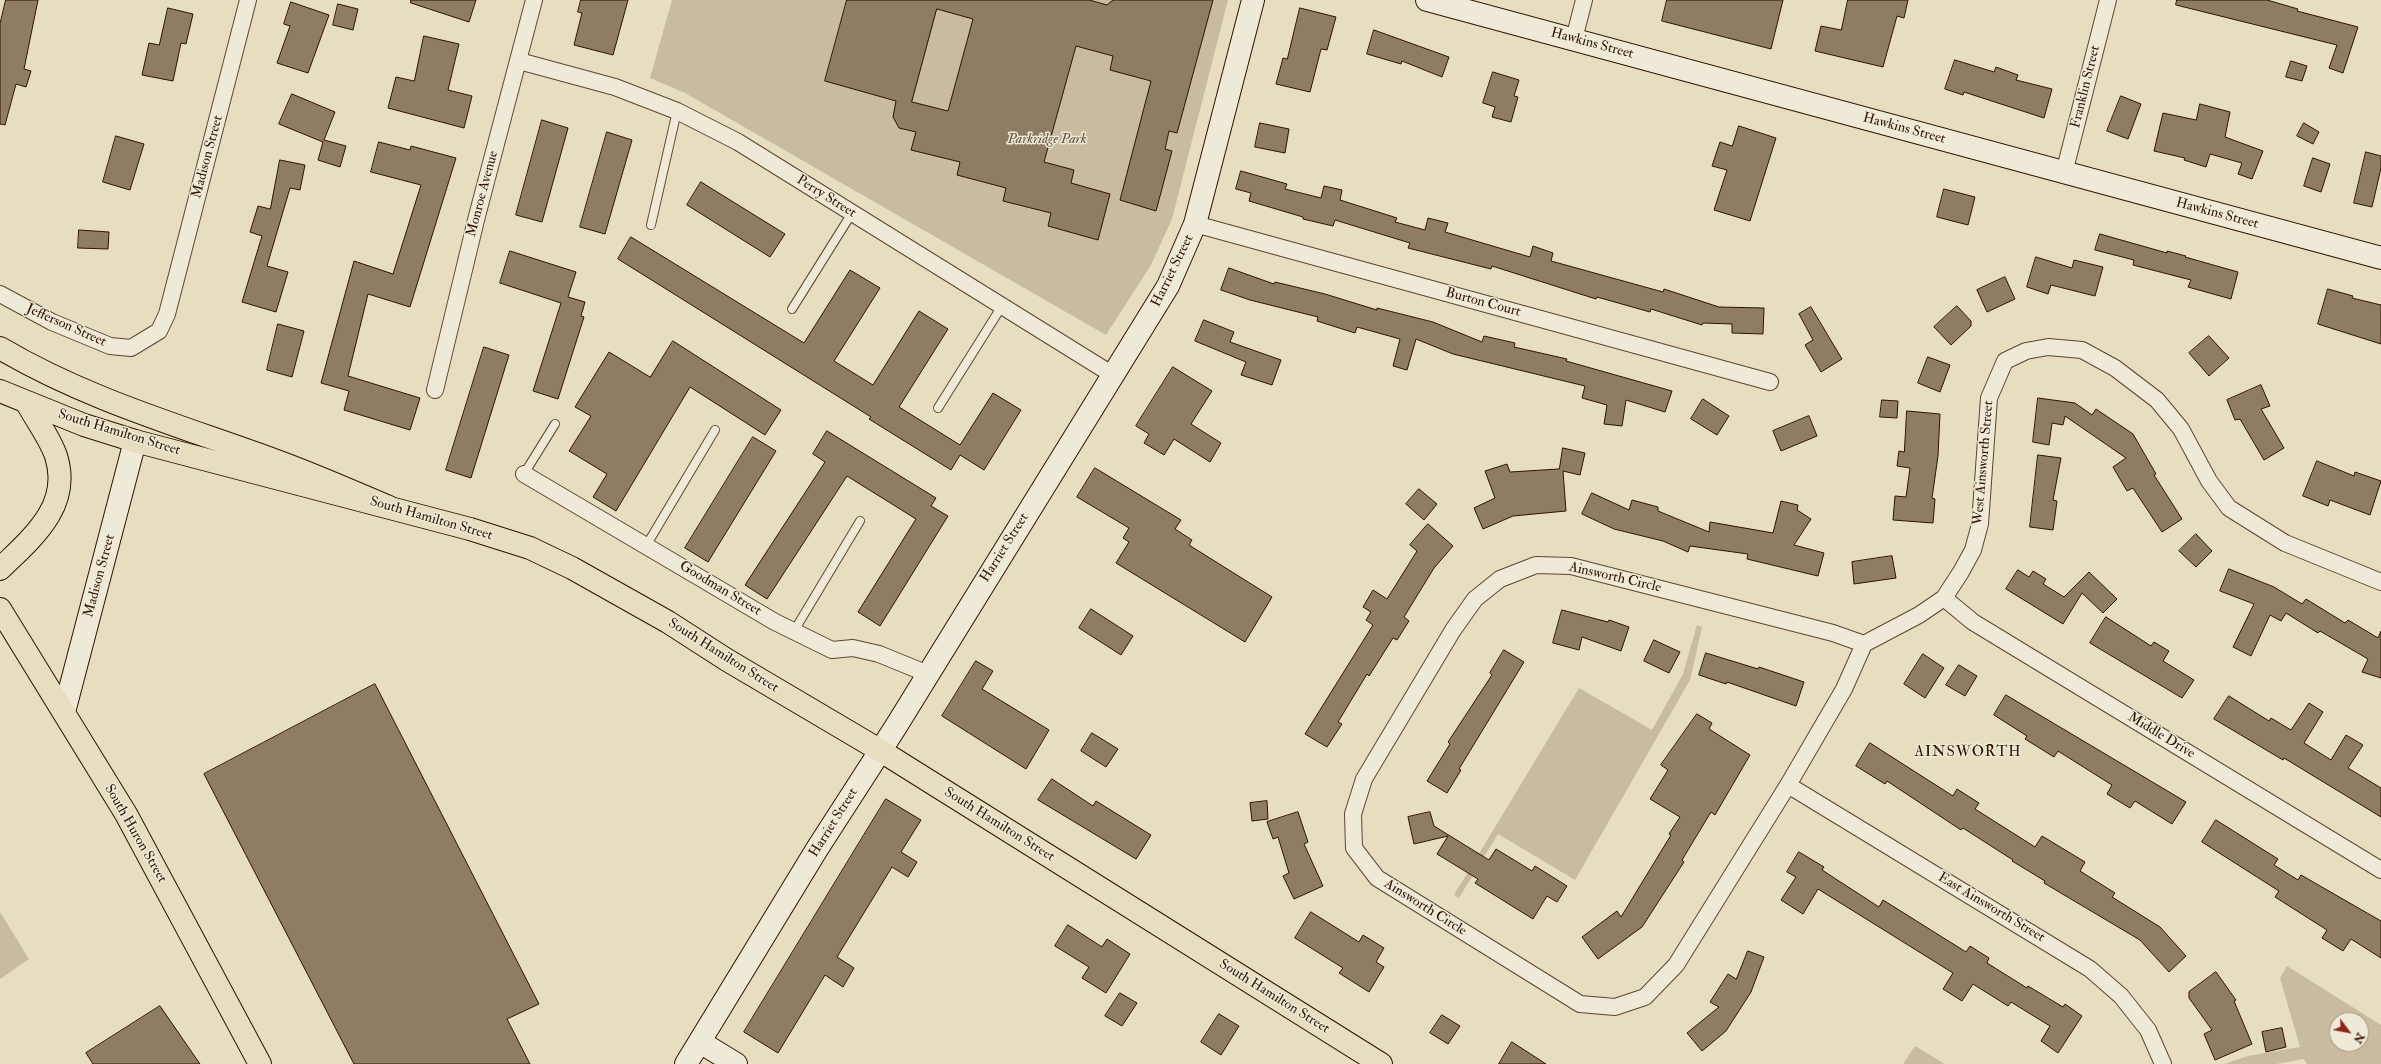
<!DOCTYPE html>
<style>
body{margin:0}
#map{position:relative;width:2381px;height:1064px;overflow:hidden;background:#e7dec1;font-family:"IM FELL Double Pica",serif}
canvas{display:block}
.north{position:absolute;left:2329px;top:1012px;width:40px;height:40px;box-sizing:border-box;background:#efead7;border:1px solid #a29481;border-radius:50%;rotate:122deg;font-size:11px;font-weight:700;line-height:16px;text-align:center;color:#2f1201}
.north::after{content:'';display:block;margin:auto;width:14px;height:18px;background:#8f2418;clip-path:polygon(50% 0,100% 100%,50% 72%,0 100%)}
</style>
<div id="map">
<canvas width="2381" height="1064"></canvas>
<div class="north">N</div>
</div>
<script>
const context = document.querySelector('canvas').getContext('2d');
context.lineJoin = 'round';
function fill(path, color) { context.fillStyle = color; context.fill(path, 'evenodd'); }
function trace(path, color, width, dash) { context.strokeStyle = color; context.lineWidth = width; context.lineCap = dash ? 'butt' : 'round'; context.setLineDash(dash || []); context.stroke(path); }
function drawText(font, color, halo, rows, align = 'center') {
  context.font = font + ' "IM FELL Double Pica",serif'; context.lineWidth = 3; context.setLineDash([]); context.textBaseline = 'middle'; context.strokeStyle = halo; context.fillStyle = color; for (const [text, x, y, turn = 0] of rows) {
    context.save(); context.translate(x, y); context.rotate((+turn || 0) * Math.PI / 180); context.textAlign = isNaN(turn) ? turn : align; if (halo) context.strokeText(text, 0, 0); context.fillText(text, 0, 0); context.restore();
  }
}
const green = new Path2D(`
 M672,0H1228L1172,219L1151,265L1106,335L685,93L650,78Z
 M1697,625L1702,627L1690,680L1575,880L1498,834L1459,898L1454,895L1579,688L1652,730L1683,674Z
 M0,912L29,959L0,979Z
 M2287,966L2381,1025V1064H2307L2304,1059L2276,1064H2225L2248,1056L2300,1047L2280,978ZM2337,1020H2361V1044H2337Z
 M1915,1046L1945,1064H1903Z`);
const building = new Path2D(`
 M6,0H38L24,69L31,71L26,87L16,84L5,125L0,124V24Z
 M411,0H476L469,22L411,3Z
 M581,0H628L613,55L574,45L582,13L578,12Z
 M847,0H1089L1107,5L1113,0H1213L1177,133L1169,131L1165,149L1172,151L1156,211L1120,200L1151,81L1110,70L1113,56L1076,46L1044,162L1074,170L1071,183L1110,194L1098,240L1048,226L1051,213L1003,201L1006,188L957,175L960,162L911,150L916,132L899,128L893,117L896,101L825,81ZM937,9L973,19L948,111L912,102Z
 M1667,0H1783L1771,49L1662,21Z
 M1848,0H1908L1904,18L1897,16L1883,67L1815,51L1821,26L1841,30Z
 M2177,0H2267L2298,9L2297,11L2358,27L2343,73L2329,68L2337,45L2176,5Z
 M291,2L329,15L308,73L277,63L290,26L284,24Z
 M338,4L358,9L353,30L333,25Z
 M168,8L193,14L186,44L181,43L173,81L142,75L149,43L159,45Z
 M1300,8L1336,17L1327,50L1321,49L1310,92L1276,84L1283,58L1287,59Z
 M1374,30L1449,57L1442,77L1402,61L1401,64L1367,54Z
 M424,36L459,44L448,90L472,96L464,128L388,108L396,77L414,81Z
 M1955,60L1994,72L1996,67L2018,75L2016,80L2052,89L2044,118L1964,92L1963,95L1945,89Z
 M2291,61L2307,66L2302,81L2286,77Z
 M1493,72L1519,80L1514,96L1518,97L1511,122L1492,117L1495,107L1483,103Z
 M292,94L335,112L324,140L346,146L340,167L318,160L323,142L279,124Z
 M2121,96L2141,104L2128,139L2107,131Z
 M2200,104L2230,112L2225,137L2263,151L2252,179L2238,174L2242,163L2210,154L2206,167L2184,160L2185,158L2154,151L2163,113L2196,120Z
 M542,120L568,128L542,222L516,215Z
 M1260,123L1289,129L1285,153L1255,147Z
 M2304,123L2319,132L2313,144L2297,136Z
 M1739,126L1776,138L1750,221L1714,210L1727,170L1712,166L1720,142L1732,146Z
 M607,132L632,140L605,234L580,227Z
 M116,136L144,144L130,190L103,182Z
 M379,142L410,150L411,146L456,158L410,307L368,294L348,376L420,398L410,430L344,410L349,391L321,383L354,261L393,274L421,185L371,172Z
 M2366,152L2381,156V168L2372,207L2354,203Z
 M2313,158L2330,164L2321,192L2304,186Z
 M280,160L305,165L300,190L290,188L267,266L288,272L276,312L242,302L262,236L250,232L258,206L270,209Z
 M1241,171L1287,184L1285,189L1321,198L1324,186L1342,190L1340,200L1397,218L1395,222L1425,230L1428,218L1448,223L1445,232L1530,257L1533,246L1553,253L1551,261L1663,292L1664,289L1719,307L1764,308L1763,334L1732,333V324L1703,323L1702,325L1651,309L1650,312L1597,297L1596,299L1492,266L1491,269L1408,248L1410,243L1335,220L1333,226L1303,219V217L1249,201L1251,193L1236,189Z
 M701,182L785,234L770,257L687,205Z
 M1944,189L1975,197L1968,225L1937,217Z
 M79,230L109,232L108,249L78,248Z
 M2100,234L2167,253V251L2186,256L2185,257L2238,272L2231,299L2188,287L2191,280L2133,265L2134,260L2095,250Z
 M631,237L804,343L850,270L880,288L834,361L873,385L919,311L948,329L899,407L960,445L993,393L1021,410L984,470L960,455L951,470L869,419L871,417L618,259Z
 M510,251L576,272L568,297L585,302L581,316L584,317L558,399L533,391L561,303L500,283Z
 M2036,257L2072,268L2074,260L2103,267L2095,296L2051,285L2048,294L2027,287Z
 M1229,268L1274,284L1275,282L1325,294L1377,310V308L1433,322L1482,342L1484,336L1515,343L1514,347L1567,359L1566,361L1672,391L1665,412L1626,400L1622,426L1604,424L1607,405L1582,398L1585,386L1453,354L1416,339L1407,370L1393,366L1400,339L1357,327L1355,333L1317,321L1318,317L1250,300L1221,290Z
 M2005,277L2015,299L1987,312L1977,290Z
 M2328,289L2353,296L2352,298L2381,305V344L2318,324Z
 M1957,306L1971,321V326L1951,345L1934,327Z
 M1811,307L1842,359L1821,372L1805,345L1813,340L1799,314Z
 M1204,320L1234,332L1230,342L1281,360L1272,385L1241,375L1246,362L1195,341Z
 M278,324L304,331L292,377L267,370Z
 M2209,336L2229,358L2209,376L2189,353Z
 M673,341L781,410L765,435L690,387L616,511L593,497L607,474L569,451L591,416L575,407L609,352L650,377Z
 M484,347L509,355L471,478L446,470Z
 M1928,357L1950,365L1940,392L1918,383Z
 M1173,367L1212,391L1191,424L1221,443L1210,462L1174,439L1164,455L1144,443L1149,434L1136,426Z
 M2261,385L2270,406L2261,409L2284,448L2264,460L2240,419L2235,420L2227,400Z
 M2038,398L2075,403L2092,415L2096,409L2133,434L2156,474L2154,475L2182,519L2162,532L2133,488L2127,491L2113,467L2126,458L2065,416L2063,425L2052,423L2049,445L2033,442Z
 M1703,399L1729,416L1717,435L1691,419Z
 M1882,400L1898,401L1897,418L1880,417Z
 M1907,411L1940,414L1938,456L1932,498L1935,499L1933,523L1893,520L1895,496L1906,497L1910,468L1897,466L1899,451L1904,452Z
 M1809,416L1817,436L1781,451L1773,431Z
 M827,431L936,498L931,506L948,516L880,626L858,612L916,519L847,476L767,599L745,585L825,462L813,454Z
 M753,437L776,451L708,562L685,548Z
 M1563,448L1585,453L1580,475L1563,471L1566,511L1513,516L1483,529L1474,508L1495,498L1485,471L1507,464L1510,472L1559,469Z
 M2038,455L2061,458L2053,500L2057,501L2053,530L2030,527Z
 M2317,461L2354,476L2355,472L2381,481L2370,515L2330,500L2328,506L2303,496Z
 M1095,468L1181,520L1175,529L1192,540L1189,545L1272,597L1245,642L1116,563L1129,542L1123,538L1129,528L1077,497Z
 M1419,489L1437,504L1424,520L1406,504Z
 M1592,493L1629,510L1632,500L1658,507V511L1709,532L1710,522L1773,533L1781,501L1798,505L1797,510L1811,519L1794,545L1824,553L1818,576L1747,559L1748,554L1690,546L1688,552L1663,541L1614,529L1582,514Z
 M1428,524L1453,546L1434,568L1404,617L1409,621L1397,640L1393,638L1369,676L1367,674L1338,722L1342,724L1327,747L1305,734L1373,625L1366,620L1371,612L1363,607L1373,590L1387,599L1417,551L1410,545Z
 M2196,534L2212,551L2196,567L2179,551Z
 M1892,556L1896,578L1854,584L1852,562Z
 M2229,569L2274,587L2302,604L2306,599L2345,623L2348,620L2378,638L2381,631V678L2362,672L2368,659L2320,631L2318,633L2286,613L2281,621L2270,615L2251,656L2233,647L2254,604L2220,591Z
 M2018,570L2029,577L2033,571L2046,579L2043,584L2064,597L2089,572L2117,599L2103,613L2082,593L2063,624L2006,589Z
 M1091,609L1133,636L1121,655L1079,628Z
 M1562,610L1608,622L1609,620L1629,627L1621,651L1582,637L1579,650L1553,643Z
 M2106,617L2151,646L2154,642L2169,651L2163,661L2194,680L2182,698L2090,643Z
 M1654,640L1680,652L1669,673L1644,661Z
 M1504,650L1524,662L1459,769L1461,770L1447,793L1427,781L1450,744L1448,742L1492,675L1490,673Z
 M1706,653L1758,669L1759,667L1804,682L1796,706L1727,682L1726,684L1699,675Z
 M1923,654L1944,668L1925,698L1904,684Z
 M976,661L993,671L982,689L1049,730L1026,769L942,716Z
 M1959,665L1977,676L1965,696L1946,685Z
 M375,684L539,1004L507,1019L530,1064H354L204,774Z
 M2006,695L2186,802L2172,824L2135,801L2130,808L2107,794L2112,785L2058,751L2054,757L2025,739L2027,736L1994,715Z
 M2229,696L2269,721L2271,718L2291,730L2309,703L2323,712L2304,743L2331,760L2346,735L2363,745L2348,768L2381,788V817L2284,758L2283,760L2214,719Z
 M1697,714L1712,723L1709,729L1750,755L1715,815L1711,812L1682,860L1684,862L1642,927L1598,959L1582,937L1617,911L1621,917L1671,835L1669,834L1680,817L1650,799L1668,770L1661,765Z
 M1092,733L1118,749L1106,767L1081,751Z
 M1870,743L1953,796L1957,789L1979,803L1975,809L2035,847L2042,836L2085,862L2080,871L2115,893L2112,897L2160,927L2186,956L2169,972L2140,940L2044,883L2045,881L2012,861L2013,860L1963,828L1961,830L1887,781L1885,784L1856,766Z
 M1052,779L1093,806L1096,801L1151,835L1136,859L1038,800Z
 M886,799L921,820L901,852L917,862L908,877L892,867L837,957L854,968L843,987L825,975L778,1053L744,1032Z
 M1267,801L1268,819L1252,821L1250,803Z
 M1298,812L1308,842L1304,844L1323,886L1294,899L1283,876L1289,873L1278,837L1273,839L1267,822Z
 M1430,812L1434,826L1489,860L1496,849L1532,871L1535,866L1567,886L1557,902L1547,896L1533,919L1475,883L1478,879L1437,854L1448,836L1414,844L1408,817Z
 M2216,820L2278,859L2274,865L2298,880L2301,875L2381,921V958L2351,939L2343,951L2322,938L2327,930L2275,897L2279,891L2202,842Z
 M1799,852L1824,867L1822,870L1879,907L1883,900L1966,952L1970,946L1989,958L1987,963L2027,988L2028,986L2063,1007L2065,1004L2082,1016L2058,1053L2041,1041L2050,1026L2011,1002L2008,1006L1973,984L1962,1001L1943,989L1953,973L1818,889L1803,914L1781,900L1796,877L1787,872Z
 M1311,912L1359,942L1363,935L1384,948L1376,962L1384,967L1369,992L1339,973L1343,968L1295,938Z
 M1068,925L1102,947L1107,939L1130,954L1106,993L1082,978L1089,967L1055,946Z
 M1748,951L1764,957L1751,992L1726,1031L1702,1051L1687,1033L1719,1007L1710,1002L1728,974L1736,979Z
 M2216,972L2236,1000L2234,1001L2252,1044L2215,1060L2204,1034L2212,1030L2189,998V992Z
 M1120,993L1137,1003L1122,1026L1105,1016Z
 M160,1006L200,1064H93L86,1053Z
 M1219,1014L1239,1026L1221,1055L1201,1042Z
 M1442,1015L1460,1026L1448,1044L1430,1033Z
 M2282,1028L2286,1047L2266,1052L2262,1032Z
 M1512,1042L1546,1064H1499Z`);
const lane = new Path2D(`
 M651,225L677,111
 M792,309L852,213
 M938,408L1002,306
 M524,474L555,424
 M646,546L715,430
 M794,631L860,521`);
const street = new Path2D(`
 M1574,39L1584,0
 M519,61L615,87L677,111L738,142L1113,375
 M2064,173L2108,0
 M1195,224L1770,382
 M0,294L52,322L110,346L131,348L159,331L167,314L248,0
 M435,390L477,216L534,0
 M524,474L775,622L832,650L853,648L879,654L928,674
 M1944,598L1973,622L2381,870
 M1864,644L1833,633L1571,566L1536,565L1500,579L1475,599L1453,630L1364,779L1353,814L1354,848L1377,878L1580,1004L1615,1007L1645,997L1676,965L1788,785L1844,689L1864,644L1919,615L1944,598L1961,572L1973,550L1980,524L1989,398L2005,361L2026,351L2048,347L2082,350L2115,368L2157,400L2181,429L2209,481L2229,508L2285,543L2381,582
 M1788,785L2090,969L2121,996L2148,1030L2163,1064`);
const secondary = new Path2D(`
 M1427,0L2381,258
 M64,712L135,441
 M700,1042L736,1064
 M686,1064L817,849L895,728L1168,286L1195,224L1253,0`);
const primary = new Path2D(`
 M0,391L84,425L135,441L470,529L530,548L572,568L668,622L727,660L881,751L1381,1064
 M0,609L126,814L260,1064`);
const highway = new Path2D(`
 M0,348C86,399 181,426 274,460C313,474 351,491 389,507
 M0,569C32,538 72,506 56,456C50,438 36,420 27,403`);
const streetNames = [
 ["Hawkins Street",1592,44,15],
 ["Franklin Street",2086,87,-76],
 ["Hawkins Street",1904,129,15],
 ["Madison Street",208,157,-75],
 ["Monroe Avenue",483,194,-75],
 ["Perry Street",826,197,32],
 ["Hawkins Street",2217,214,15],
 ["Harriet Street",1173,271,-64],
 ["Burton Court",1483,303,15],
 ["Jefferson Street",66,326,24],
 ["South Hamilton Street",119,433,17],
 ["West Ainsworth Street",1984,463,-85],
 ["South Hamilton Street",431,519,16],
 ["Harriet Street",1005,548,-58],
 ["Madison Street",100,576,-75],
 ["Ainsworth Circle",1615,578,13],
 ["Goodman Street",720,589,31],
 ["South Hamilton Street",723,656,32],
 ["Middle Drive",2161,736,31],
 ["Harriet Street",834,823,-58],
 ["South Hamilton Street",999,825,32],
 ["South Huron Street",135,834,60],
 ["Ainsworth Circle",1425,908,32],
 ["East Ainsworth Street",1991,908,31],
 ["South Hamilton Street",1274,997,32]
];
const parkNames = [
 ["Parkridge Park",1047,140]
];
const neighbourhoodNames = [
 ["AINSWORTH",1968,753]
];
fill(green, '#c8bba0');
fill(building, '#8f7c65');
trace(building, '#2f1201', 1);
trace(lane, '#5d4531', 10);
trace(street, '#5d4531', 18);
trace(secondary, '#2f1201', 24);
trace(primary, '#2f1201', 24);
trace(highway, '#2f1201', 24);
trace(lane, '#efead7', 8);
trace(street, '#efead7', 16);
trace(secondary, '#efead7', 22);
trace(primary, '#e7dec1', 22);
trace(highway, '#e7dec1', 22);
drawText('14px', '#2f1201', '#efead7', streetNames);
drawText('italic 14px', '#654d39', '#efead7', parkNames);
context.letterSpacing = '1px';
drawText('15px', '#2f1201', '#efead7', neighbourhoodNames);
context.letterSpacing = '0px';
</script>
